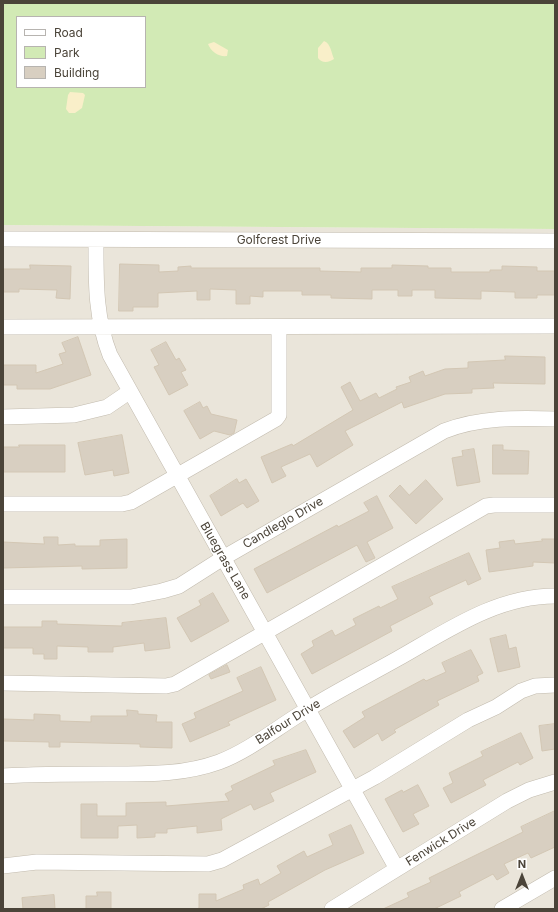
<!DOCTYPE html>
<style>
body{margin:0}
#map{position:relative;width:558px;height:912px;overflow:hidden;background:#f6f3ec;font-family:Inter,sans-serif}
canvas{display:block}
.frame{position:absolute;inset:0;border:4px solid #4b4439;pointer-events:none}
.legend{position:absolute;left:16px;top:16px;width:130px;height:72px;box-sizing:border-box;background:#fff;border:1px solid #b7b4b0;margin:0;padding:5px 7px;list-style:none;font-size:12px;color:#4b4439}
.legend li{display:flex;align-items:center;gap:8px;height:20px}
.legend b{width:20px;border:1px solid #b7b4b0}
.north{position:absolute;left:502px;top:856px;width:40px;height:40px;-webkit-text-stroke:3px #fff;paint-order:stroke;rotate:0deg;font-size:11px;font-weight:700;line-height:16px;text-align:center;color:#4b4439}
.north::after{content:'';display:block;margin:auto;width:14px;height:18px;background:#4b4439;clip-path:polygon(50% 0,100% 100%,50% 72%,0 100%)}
</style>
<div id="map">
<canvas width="558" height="912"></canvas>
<div class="frame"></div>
<ul class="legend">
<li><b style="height:5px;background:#fff"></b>Road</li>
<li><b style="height:11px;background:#d2eab5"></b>Park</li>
<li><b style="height:11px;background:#d8cfc1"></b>Building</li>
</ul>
<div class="north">N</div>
</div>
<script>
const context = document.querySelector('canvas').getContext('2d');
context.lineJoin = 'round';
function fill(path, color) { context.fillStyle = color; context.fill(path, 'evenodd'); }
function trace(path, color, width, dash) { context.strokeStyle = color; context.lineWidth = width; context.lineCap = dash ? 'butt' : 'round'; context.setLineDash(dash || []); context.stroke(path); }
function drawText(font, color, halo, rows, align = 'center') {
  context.font = font + ' Inter,sans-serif'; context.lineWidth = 3; context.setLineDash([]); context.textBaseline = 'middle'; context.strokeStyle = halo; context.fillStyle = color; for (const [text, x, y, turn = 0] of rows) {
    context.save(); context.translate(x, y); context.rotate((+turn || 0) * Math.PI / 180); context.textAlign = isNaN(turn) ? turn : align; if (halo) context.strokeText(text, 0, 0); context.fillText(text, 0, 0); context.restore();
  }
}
const residential = new Path2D(`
 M3,225L555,229V909H3Z`);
const green = new Path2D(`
 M3,3H555V229L3,225ZM17,17H145V87H17Z`);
const sand = new Path2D(`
 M324,41C331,44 331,52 334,59C330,62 322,64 318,58V48Z
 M214,42L228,50L227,56C219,57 211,52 208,44Z
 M70,92L83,93L85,95L82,108L75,113H69L66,109L68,95Z`);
const building = new Path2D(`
 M120,264L159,265V272L178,271V267L191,266V268H320V271L361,272V268H392V265L428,266V268H451V272H490V270H502V266L537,267V271H555V295H537V298H515V292L481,291V299L435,298V290H412V296H398V290H372V299L331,298V295H302V291H263V297L250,296V304H236V290L210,289V300H197V291L158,293V307H133V311H119Z
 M30,265L71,266L70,299L56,298L57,290L19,289V292H3V269H30Z
 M78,337L91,375L50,389H17V385H3V365H36V373L63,364L59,354L66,352L62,343Z
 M166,342L176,360L179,358L186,370L181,372L188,385L169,395L154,367L159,365L151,350Z
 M505,356L545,357V384L493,383L494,388L472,389V393L445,394L404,408L402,402L345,431L353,445L317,467L310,454L281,467L286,476L272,483L261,457L292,444L293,446L353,410L341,387L350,382L360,401L376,393L379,398L397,389L396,387L411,382L409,377L423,371L425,376L445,369L468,368V362L505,360Z
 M200,402L203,408L207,406L211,414L237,420L234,433L230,435L214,431L200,439L184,411Z
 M122,435L129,473L114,476L113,470L85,475L78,443Z
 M19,445H65V472H3V447H19Z
 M493,445H503V450L529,451L528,474H493Z
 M474,449L480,482L457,486L452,458L463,456L462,451Z
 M237,479L239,483L246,479L259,501L247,508L243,503L221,516L210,496Z
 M426,480L443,499L416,524L389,496L400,485L409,495Z
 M377,496L393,528L367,542L375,558L366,562L357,545L267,593L254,569L337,525L338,527L369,511L364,503Z
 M44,537H58V545L75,544V546H100V540L127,539V568L82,569V566L3,568V542L44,544Z
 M542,539H555V563L533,562V566L489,572L486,550L500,548L499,542L514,540L515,544L542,541Z
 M469,553L481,579L468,585L466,580L429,597L433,604L390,626L392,631L312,674L301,654L314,646L312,641L332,630L335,636L356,625L353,619L379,606L380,608L398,599L392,587Z
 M213,593L229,621L191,642L177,618L201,605L199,601Z
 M166,618L170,648L145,651L144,643L113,647V652H88V647L57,646V659H44V654H33V648H3V627H42V621H57V624L122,626V623Z
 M506,635L509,649L516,647L520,667L498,672L490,639Z
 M471,650L483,673L477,676L479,681L437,701L439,705L394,730L396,732L382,741L378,733L354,748L343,731L365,717L362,712L424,679L426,681L446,672L442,663Z
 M227,665L230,672L211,679L209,675Z
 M261,667L276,700L228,722L230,725L190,742L182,724L196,718L194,713L243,691L237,678Z
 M127,710L138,711V714L157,715L156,722H172V748L140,747V744L60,742V747H49V742L3,741V719L34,720V714L60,715V721L91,722V716H127Z
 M555,724V749L542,751L539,726Z
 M521,733L533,758L520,765L518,762L483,780L486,785L451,803L443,788L453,783L449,773L483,756L481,752Z
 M306,750L316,772L270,793L274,801L254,810L251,804L221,819L222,830L197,833V826L167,829V833H155V837L137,838V825L118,826V838H81V804H97V816H126V803L166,802V806L229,801L225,794L233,790L231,786L275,765L273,761Z
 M418,785L429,806L413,814L419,824L403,832L385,799L402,790L403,792Z
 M555,811V847L531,858L528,853L504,864L509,873L497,880L493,874L459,892L461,896L434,909H383L409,897L407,893L431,882L429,878L523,832L521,827Z
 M351,825L364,853L325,870L268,902L269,905L261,909H197L199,908V894H216V901L244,889L243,885L258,879L260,885L281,873L277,866L304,851L307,857L333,845L329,835Z
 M97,892H111V909H86V896H97Z
 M54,895L55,909H23L22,898Z`);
const minor = new Path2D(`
 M3,239L555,241
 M96,240C96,280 95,317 110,355L397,869
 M3,327L555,326
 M3,417L74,415L107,407L129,392
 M3,504H122L131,502L276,419L279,415V328
 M3,597H131L162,591L179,586L223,558L444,431C480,417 517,418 555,419
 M3,683L166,686L175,684L486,506L494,505H555
 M3,776C38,774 73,774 109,774C147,774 183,775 219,762C248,751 274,730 300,714C331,694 365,677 397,659C447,631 496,596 555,596
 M3,866L37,862L208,864L222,860L375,777L468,720L496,707L521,691L535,686L555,685
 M332,909L507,801L529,790L555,782
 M502,909L555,878`);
const streetNames = [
 ["Golfcrest Drive",279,240],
 ["Candleglo Drive",283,523,-30],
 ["Bluegrass Lane",225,561,60],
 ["Balfour Drive",288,722,-32],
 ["Fenwick Drive",441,842,-32]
];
fill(residential, '#eae5da');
fill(green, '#d2eab5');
fill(sand, '#f9efc9');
fill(building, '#d8cfc1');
trace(building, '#d3c7b4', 1);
trace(minor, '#c2bbae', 16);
trace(minor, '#fff', 15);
drawText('12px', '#4b4439', '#fff', streetNames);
</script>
